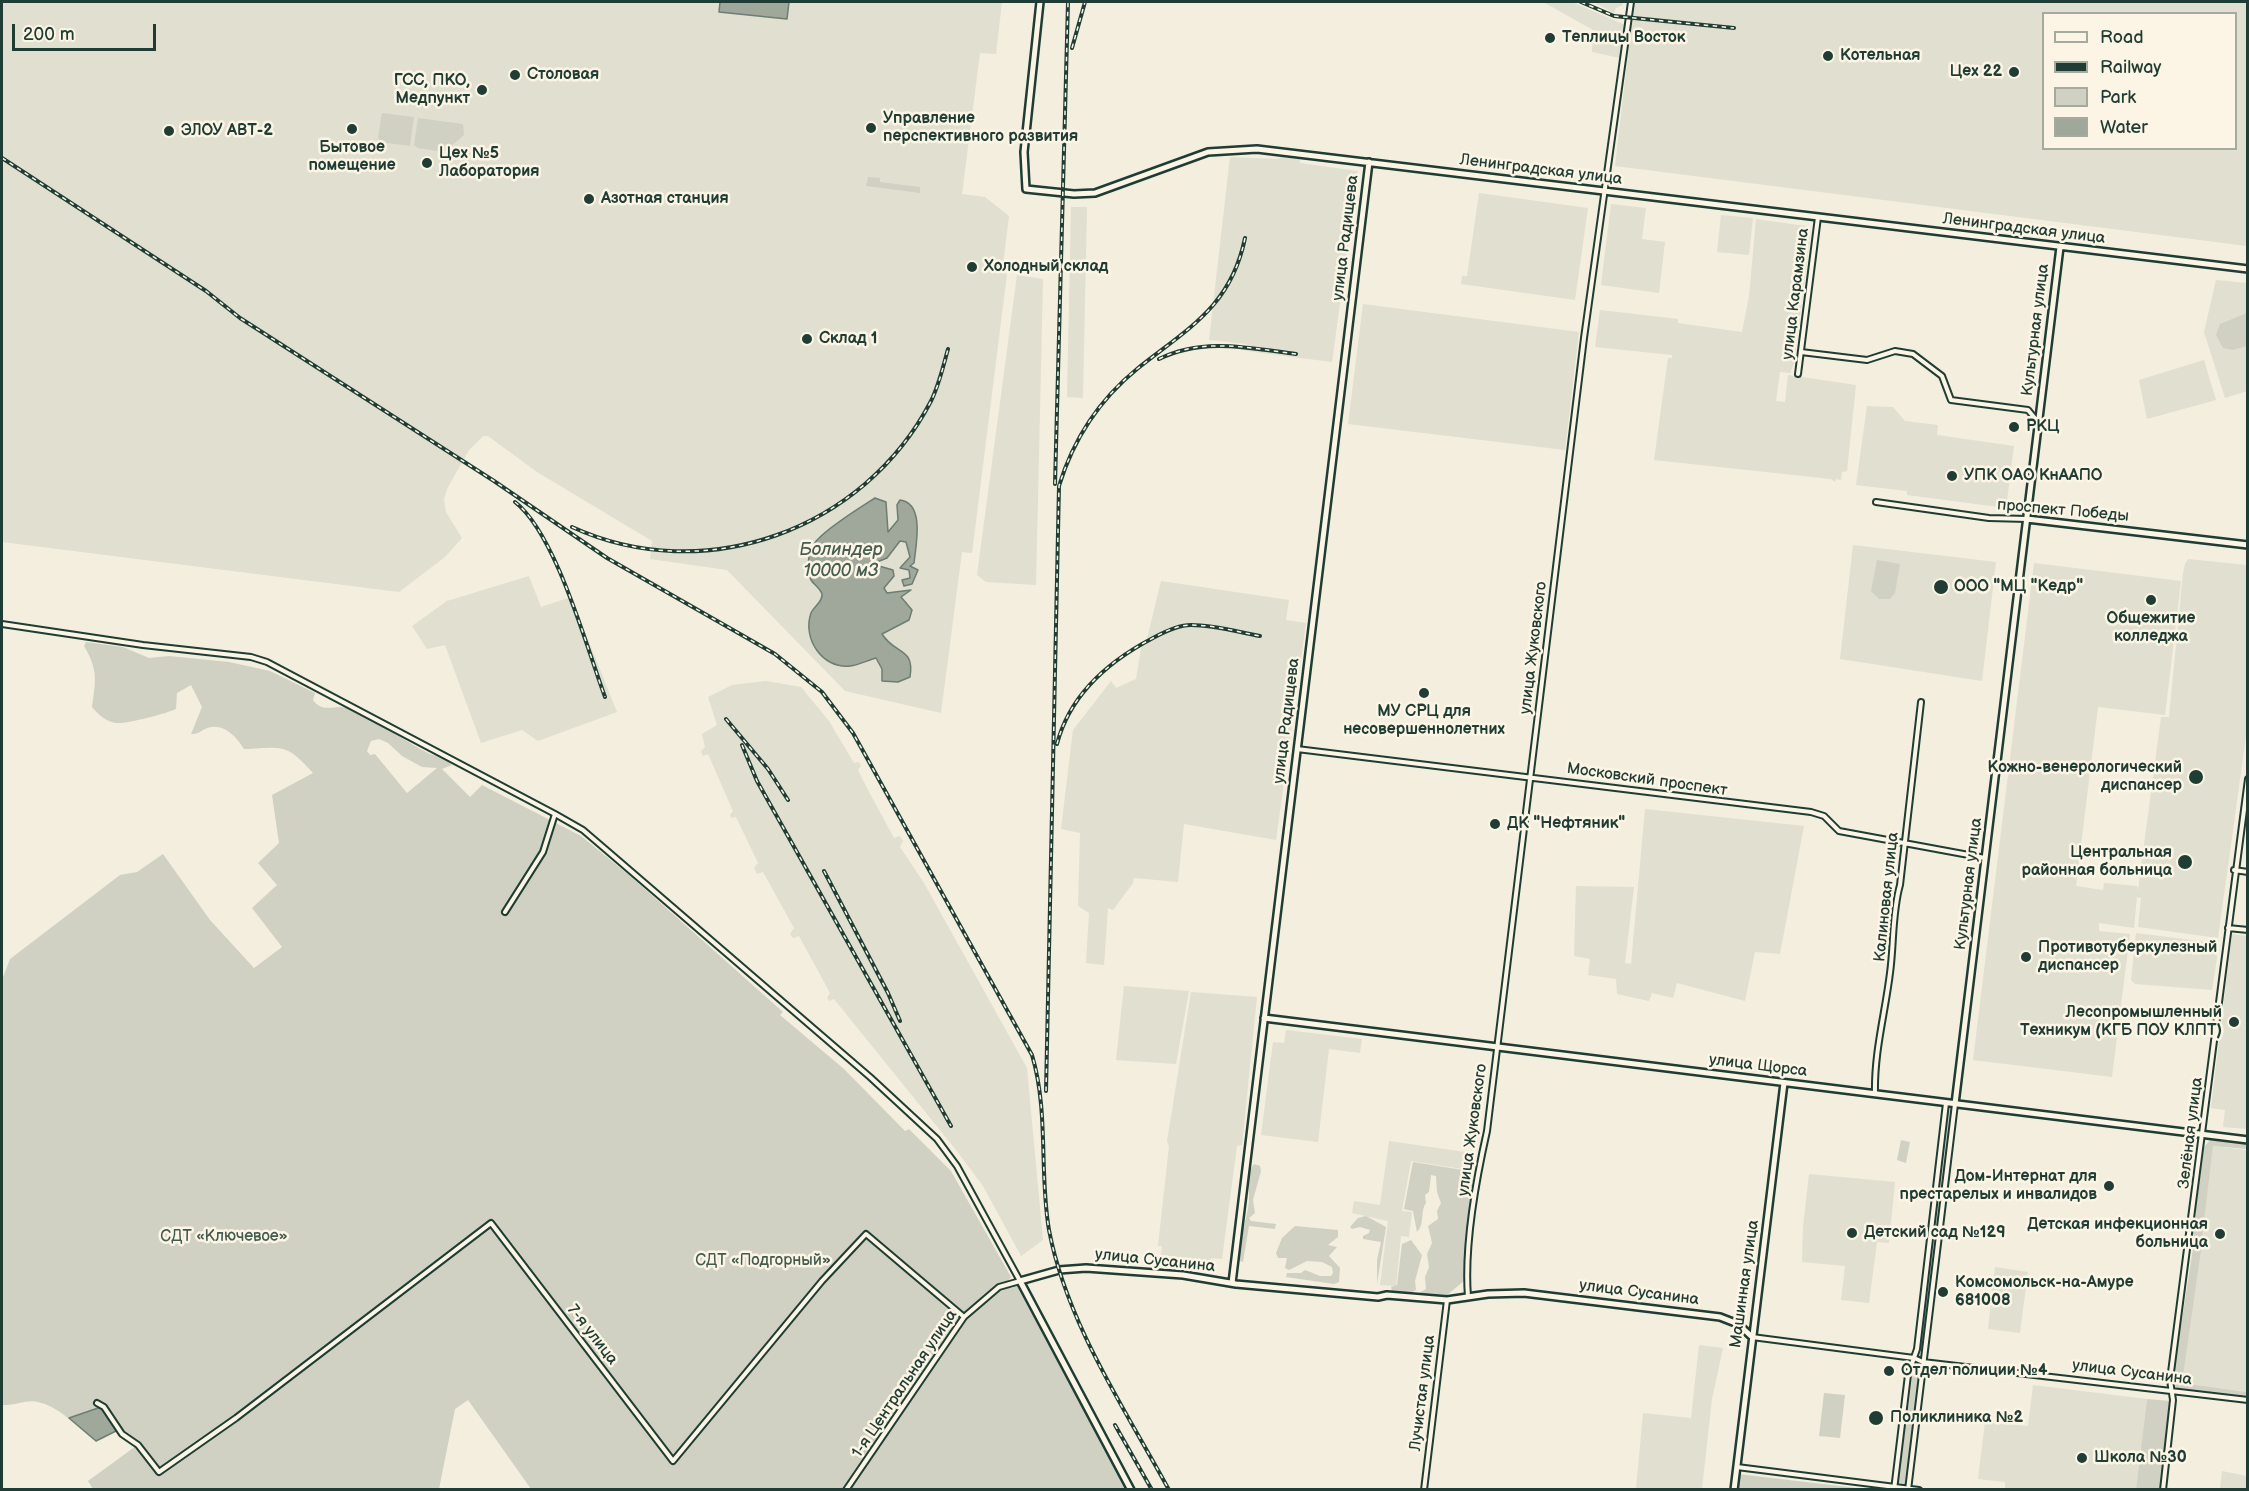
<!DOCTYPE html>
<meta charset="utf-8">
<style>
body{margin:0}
#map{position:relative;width:2249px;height:1491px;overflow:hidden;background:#f3eede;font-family:"Balsamiq Sans",sans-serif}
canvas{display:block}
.frame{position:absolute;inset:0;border:3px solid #1f3d34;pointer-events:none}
.legend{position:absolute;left:2042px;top:12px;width:195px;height:138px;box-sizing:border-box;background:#fcf5e5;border:2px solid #a4ab9e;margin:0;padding:8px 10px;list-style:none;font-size:18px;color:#1f3d34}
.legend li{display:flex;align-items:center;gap:12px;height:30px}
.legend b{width:30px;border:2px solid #a4ab9e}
.scale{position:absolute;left:12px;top:24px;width:144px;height:27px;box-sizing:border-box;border:3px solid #1f3d34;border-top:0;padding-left:8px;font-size:18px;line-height:21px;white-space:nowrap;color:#1f3d34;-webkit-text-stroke:4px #fcf5e5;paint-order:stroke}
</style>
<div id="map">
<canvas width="2249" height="1491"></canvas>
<div class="frame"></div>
<ul class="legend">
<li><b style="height:8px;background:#fcf5e5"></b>Road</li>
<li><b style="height:8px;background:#1f3d34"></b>Railway</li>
<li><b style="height:16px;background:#d0d1c2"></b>Park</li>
<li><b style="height:16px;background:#a0a89b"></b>Water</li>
</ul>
<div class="scale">200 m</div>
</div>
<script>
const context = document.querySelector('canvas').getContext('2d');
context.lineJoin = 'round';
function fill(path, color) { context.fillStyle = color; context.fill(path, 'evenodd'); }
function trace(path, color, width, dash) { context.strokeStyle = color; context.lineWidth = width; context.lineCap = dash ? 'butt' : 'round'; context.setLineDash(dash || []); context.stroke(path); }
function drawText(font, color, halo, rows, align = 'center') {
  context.font = font + ' "Balsamiq Sans",sans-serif'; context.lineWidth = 5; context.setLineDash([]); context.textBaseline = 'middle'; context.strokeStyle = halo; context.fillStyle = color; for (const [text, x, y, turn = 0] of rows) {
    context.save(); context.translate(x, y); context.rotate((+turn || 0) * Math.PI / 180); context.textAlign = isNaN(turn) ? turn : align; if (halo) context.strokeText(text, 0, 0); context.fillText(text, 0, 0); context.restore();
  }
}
const built = new Path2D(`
 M2,2H1002L996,54L980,53L962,194L985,197L1009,216L1002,273L1007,274L972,553L962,552L941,713L845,691L727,570L650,559L652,541L537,472L488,436H483L469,450L447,489L444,500L446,512L462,538L445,557L399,592L2,542Z
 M1543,2H1572L1625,25L1620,58L1592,52L1593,30Z
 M1593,2H1623V5L1616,8L1614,13Z
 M1634,2H2247V246L1615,166ZM2044,14H2236V148H2044Z
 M1230,157L1279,159L1280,157L1300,159V163L1358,171L1332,362L1246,351L1247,344L1209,340Z
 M1479,193L1588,208L1575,300L1461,284L1462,276H1467Z
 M1611,204L1646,208L1642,239L1665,242L1659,293L1601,285Z
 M1071,207H1087L1083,398L1067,397Z
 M1721,215L1753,218L1749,255L1717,252Z
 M1756,219L1805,226L1811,229L1794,363L1790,373L1780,372L1776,401L1785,402L1788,375L1856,385L1847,471L1842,472L1841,480L1836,479L1835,482L1831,479L1654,460L1668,358H1672V355L1595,347L1600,310L1678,319V323L1742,332L1749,296Z
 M1017,275L1043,279L1036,585L986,582L977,575Z
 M2216,280L2247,283V391L2225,398L2204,332Z
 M1363,304L1579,332L1565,450L1348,424Z
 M2204,360L2216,400L2147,419L2139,380Z
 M1867,406L1893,407L1905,421L1938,425L1937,435L2014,446L2006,508L1907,495V491L1856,485Z
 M1853,545L1996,562L1982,681L1840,659Z
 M2188,559L2247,565V729L2218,938L2138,927L2141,898L2137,897L2134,928L2099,923V931L2130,934L2112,1077L1973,1060L2034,563L2181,581L2165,715L2098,707L2076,886L2103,890L2104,883L2137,886L2138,890L2161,717H2169L2183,573L2185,564Z
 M529,576L541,607L571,597L617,712L538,741L522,730L481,743L445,645L427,649L412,626L447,601Z
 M1161,581L1289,600L1286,620L1306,623L1276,840L1184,824L1178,882L1134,878L1133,883L1113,910L1108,908L1104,965L1086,963L1089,913L1078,906L1080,833L1061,829L1073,730L1111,681L1116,688L1136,679L1142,642L1147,639Z
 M766,681L801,687L829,721L854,763L859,762L861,766L858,770L868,790L894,838L900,836L903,841L900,847L924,883L1027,1068L1043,1240L1021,1256L983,1186L956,1150L834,999L829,1001L827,998L830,993L799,936L793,938L790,934L794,928L763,872L757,874L754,868L758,863L736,817L731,818L730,815L733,811L708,754L703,756L701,751L705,747L702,734L717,725L708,697L732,685Z
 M1645,809L1804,826L1780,954L1755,952L1745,1001L1677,983L1673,998L1652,993L1649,1001L1617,994L1616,979L1588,975L1590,959L1574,956L1576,886L1634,887L1625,963L1631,964Z
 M2136,933L2215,943L2217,958L2212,990L2135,984L2131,980Z
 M2232,934L2247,936V1129L2223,1127L2225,1110L2211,1108Z
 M1124,986L1189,991L1176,1064L1116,1060Z
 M1191,992L1257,997L1242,1145L1237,1146L1222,1259L1211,1258V1261L1161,1255L1162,1246H1158L1169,1146L1167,1141Z
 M1286,1030L1362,1039L1360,1053L1329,1049L1318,1142L1261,1135L1273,1042L1284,1043Z
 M1389,1141L1472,1153L1469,1170L1411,1161L1402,1211L1412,1212L1409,1237L1401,1236L1396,1286L1380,1285L1388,1221L1352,1213L1354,1201L1380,1205Z
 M2213,1146L2247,1150V1392L2182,1383Z
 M1809,1174L1895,1182L1889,1243L1877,1242L1869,1303L1841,1300L1845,1266L1802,1262L1803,1227Z
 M1995,1267L2028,1272L2020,1333L1988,1329Z
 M1699,1345L1723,1348L1712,1399L1702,1489H1636L1643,1413L1691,1418Z
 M2033,1385L2147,1399L2136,1489H2005V1482L1978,1479L1985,1422L2028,1426Z
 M2222,1471L2247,1476V1489H2220Z`);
const green = new Path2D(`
 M382,113L414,117L410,146L380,142L378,137Z
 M418,118L463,124L464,135L444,152L418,148L414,145Z
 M868,177L880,178V182L920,187V193L866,186Z
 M2247,313V346L2233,350L2223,348L2216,335L2220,324Z
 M1877,560L1900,564L1895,593L1890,599H1879L1871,591Z
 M86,642L123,647L149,658L169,656L229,662L270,671L315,693L313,700C323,714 335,704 347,708C376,719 400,739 428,753C437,757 445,758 452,765L442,769L470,797L482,785L581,836L629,875L783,1012L780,1015L844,1069L905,1131L909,1129L951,1171L1011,1277L1008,1281L1012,1288L1018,1284L1126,1489H531L468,1400L455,1409L439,1489H93L88,1481L136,1446L116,1431L96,1441C78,1429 61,1407 38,1402C28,1399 13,1406 2,1405V980L10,959L120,875L137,872L163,854L210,920L254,968L282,947L252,908L277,885L258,863L279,843L272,795L313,773C286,743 284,747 244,749C236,736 222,721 205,729C199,732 198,734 191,734L202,707L191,685L177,693L176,709C165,714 127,724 116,723C106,722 98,714 92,707C96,679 98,670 84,646ZM379,739L388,743L402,756L422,767L437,768L407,793L375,754L370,755L367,751L371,741Z
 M1948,1109H1953L1920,1358L1918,1356Z
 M2212,1138L2226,1142L2247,1143V1149L2213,1146L2202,1238L2194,1237L2193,1233L2204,1147Z
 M1901,1140L1910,1142L1906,1163L1897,1160Z
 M1413,1162L1469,1171L1474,1181L1464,1281L1447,1295L1437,1297L1419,1293L1426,1289L1425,1277L1429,1267L1427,1254L1432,1243L1428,1226L1438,1219L1437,1211L1441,1203L1437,1192L1436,1176L1431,1175L1429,1192L1425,1195L1426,1203C1420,1211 1425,1224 1417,1232L1413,1211L1404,1209Z
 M1254,1164L1260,1166L1261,1171L1253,1200L1255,1213L1249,1218L1251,1221L1276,1224L1275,1229L1249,1226L1243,1262L1240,1261C1238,1240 1247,1221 1249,1201C1250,1189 1246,1174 1254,1164Z
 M1366,1216L1386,1227L1377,1284V1260L1381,1242L1363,1239V1236L1369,1233L1370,1230L1360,1227L1352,1229L1350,1227L1358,1218Z
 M1295,1226L1338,1230V1237L1328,1245L1337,1247L1329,1256L1340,1268L1339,1282L1334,1284L1286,1277L1287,1273H1301L1305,1270L1320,1276H1331L1333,1273L1332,1267L1322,1262L1307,1261L1289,1270L1285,1268L1287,1258H1278L1276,1253L1282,1238Z
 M1411,1240L1422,1255L1415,1281L1416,1290L1408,1294L1392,1292L1391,1287L1397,1285L1402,1244Z
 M2194,1242L2202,1243L2182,1383L2247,1392V1398L2177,1388L2172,1384Z
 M1913,1371L1919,1372L1905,1484L1898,1483Z
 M1824,1393L1845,1395L1840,1438L1819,1436Z
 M2147,1399L2170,1401L2160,1489H2136Z
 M1738,1474L1865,1489L1737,1490Z`);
const water = new Path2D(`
 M720,2H789L787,19L719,12Z
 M875,498L886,502L888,532L898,520L897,505L900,500C925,503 916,545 914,563L910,566L918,570L912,584L904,586L902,580L910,578L909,570L900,568L910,557L906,542L900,541L887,558L872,564L893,570L894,576L884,588L887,593L911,590L901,597L912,610L909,620L882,634C895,655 915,647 910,677L898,682L882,681V669L876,658C868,660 859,665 850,666C822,669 802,638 811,613C814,606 823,602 822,594C820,588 814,585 811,580C806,570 808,553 814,544C822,531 861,507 875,498Z
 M101,1407L110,1417L116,1431L96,1441L69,1418Z`);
const street = new Path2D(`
 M1801,352L1867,360L1895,351L1913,354L1942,376L1951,400L2028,410L2038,422
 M1798,374L1818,217
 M1876,502L1989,518L2027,519
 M2,624L143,645L251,657L267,662L555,814L583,830L611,854L870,1077L937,1139L957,1166L1020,1281L999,1287L964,1317L846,1490
 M1297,749L1811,812L1824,816L1839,831L1985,858
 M2234,870L2248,872
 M505,912L543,852L555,814
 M2228,928L2248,930
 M1875,1094C1874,1052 1885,1014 1890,973C1894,944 1892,913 1900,885L1921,702
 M1468,1297C1464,1247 1476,1180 1487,1131L1584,338L1631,2
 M1752,1337L1914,1358L1923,1362L2248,1400
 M97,1403L104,1407L122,1434L138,1445L159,1472L236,1418L491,1223L673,1461L822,1281L866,1234L964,1317
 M1737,1467L1919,1490
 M1424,1490L1447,1300
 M1894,1490L1908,1375L1917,1349L1946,1103
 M1908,1490L1955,1104
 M2163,1490L2173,1400L2170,1380L2248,779`);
const secondary = new Path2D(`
 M1040,2L1024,152L1026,189L1074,194L1095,193L1208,152L1257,149L2248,269
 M2027,519L2248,545
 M1264,1018L2248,1140
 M1955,1104L2060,247
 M1232,1283L1369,162
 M1131,1490L1020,1281L1059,1270L1086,1268L1183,1275L1236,1284L1378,1297L1387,1295L1447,1300L1488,1294L1524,1293L1720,1317L1738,1324L1751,1336
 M1734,1490L1784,1083`);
const rail = new Path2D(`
 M1581,2L1614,16L1734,28
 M1072,48L1085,2
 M2,158L206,291L240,318L494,481L607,558L775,654L822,692L853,733L1032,1055C1049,1112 1039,1172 1049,1230C1067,1324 1124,1407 1169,1490
 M1159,359C1203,337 1250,348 1296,354
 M1055,484L1068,2
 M515,502C556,534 586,646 605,697
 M572,527C705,588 864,530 931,401C939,385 943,367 948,349
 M726,719L768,769L788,800
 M1057,744C1070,694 1109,661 1153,638C1164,632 1178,625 1191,625C1214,625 1238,632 1260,636
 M742,745L757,781L951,1126
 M824,871L888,993L900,1021
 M1046,1091L1059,486C1073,440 1099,400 1137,369C1187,329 1231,307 1245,238
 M1115,1425L1152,1490`);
const markers = [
 [1550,38,6,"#1f3d34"],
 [1828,56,6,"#1f3d34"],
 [2014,72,6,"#1f3d34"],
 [515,75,6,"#1f3d34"],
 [482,90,6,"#1f3d34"],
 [871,128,6,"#1f3d34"],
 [352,129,6,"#1f3d34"],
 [169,131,6,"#1f3d34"],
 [427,163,6,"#1f3d34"],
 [589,199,6,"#1f3d34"],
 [972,267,6,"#1f3d34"],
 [807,339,6,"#1f3d34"],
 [2014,427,6,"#1f3d34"],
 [1952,476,6,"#1f3d34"],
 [1941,587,8,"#1f3d34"],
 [2151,600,6,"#1f3d34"],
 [1424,693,6,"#1f3d34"],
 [2196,777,8,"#1f3d34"],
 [1495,824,6,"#1f3d34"],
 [2185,862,8,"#1f3d34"],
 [2026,957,6,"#1f3d34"],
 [2234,1022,6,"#1f3d34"],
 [2109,1186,6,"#1f3d34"],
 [1852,1233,6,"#1f3d34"],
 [2220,1234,6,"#1f3d34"],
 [1943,1292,6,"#1f3d34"],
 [1889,1371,6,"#1f3d34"],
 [1876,1418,8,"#1f3d34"],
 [2082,1458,6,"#1f3d34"]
];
const poiNames = [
 ["Теплицы Восток",1562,38],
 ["Котельная",1840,56],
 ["Цех 22",2002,72,"right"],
 ["Столовая",527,75],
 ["ГСС, ПКО,",470,81,"right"],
 ["Медпункт",470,99,"right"],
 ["Управление",883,119],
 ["перспективного развития",883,137],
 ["ЭЛОУ АВТ-2",181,131],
 ["Бытовое",352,148,"center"],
 ["помещение",352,166,"center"],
 ["Цех №5",439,154],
 ["Лаборатория",439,172],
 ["Азотная станция",601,199],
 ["Холодный склад",984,267],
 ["Склад 1",819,339],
 ["РКЦ",2026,427],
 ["УПК ОАО КнААПО",1964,476],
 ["ООО \"МЦ \"Кедр\"",1954,587],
 ["Общежитие",2151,619,"center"],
 ["колледжа",2151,637,"center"],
 ["МУ СРЦ для",1424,712,"center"],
 ["несовершеннолетних",1424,730,"center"],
 ["Кожно-венерологический",2182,768,"right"],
 ["диспансер",2182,786,"right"],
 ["ДК \"Нефтяник\"",1507,824],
 ["Центральная",2172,853,"right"],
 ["районная больница",2172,871,"right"],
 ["Противотуберкулезный",2038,948],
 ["диспансер",2038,966],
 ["Лесопромышленный",2222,1013,"right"],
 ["Техникум (КГБ ПОУ КЛПТ)",2222,1031,"right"],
 ["Дом-Интернат для",2097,1177,"right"],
 ["престарелых и инвалидов",2097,1195,"right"],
 ["Детская инфекционная",2208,1225,"right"],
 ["больница",2208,1243,"right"],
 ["Детский сад №129",1864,1233],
 ["Комсомольск-на-Амуре",1955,1283],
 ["681008",1955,1301],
 ["Отдел полиции №4",1901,1371],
 ["Поликлиника №2",1890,1418],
 ["Школа №30",2094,1458]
];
const streetNames = [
 ["Ленинградская улица",1541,170,7],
 ["Ленинградская улица",2024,229,7],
 ["улица Радищева",1346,238,-83],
 ["улица Карамзина",1796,294,-83],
 ["Культурная улица",2036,330,-83],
 ["проспект Победы",2063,511,5],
 ["улица Жуковского",1534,648,-83],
 ["улица Радищева",1287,721,-83],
 ["Московский проспект",1647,780,8],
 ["Культурная улица",1969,884,-83],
 ["Калиновая улица",1887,897,-84],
 ["улица Щорса",1758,1066,7],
 ["улица Жуковского",1473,1130,-82],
 ["Зелёная улица",2191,1133,-83],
 ["улица Сусанина",1155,1261,6],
 ["Машинная улица",1745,1284,-82],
 ["улица Сусанина",1639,1293,7],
 ["7-я улица",592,1335,52],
 ["улица Сусанина",2132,1373,7],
 ["1-я Центральная улица",905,1384,-56],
 ["Лучистая улица",1423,1393,-83]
];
const parkNames = [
 ["СДТ «Ключевое»",224,1237],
 ["СДТ «Подгорный»",763,1261]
];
const waterNames = [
 ["Болиндер",841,550],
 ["10000 м3",841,571]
];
fill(built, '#e1dfd0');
fill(green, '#d0d1c2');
fill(water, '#a0a89b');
trace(water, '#6c7d72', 1.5);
trace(street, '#1f3d34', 8);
trace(secondary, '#1f3d34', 10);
trace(street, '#fcf5e5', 4);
trace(secondary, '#fcf5e5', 5);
trace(rail, '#1f3d34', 4);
trace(rail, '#fcf5e5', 1.5, [4.5]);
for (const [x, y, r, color] of markers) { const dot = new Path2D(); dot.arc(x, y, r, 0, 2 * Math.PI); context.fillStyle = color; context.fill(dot); trace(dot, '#fcf5e5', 2); }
drawText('bold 16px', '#1f3d34', '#fcf5e5', poiNames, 'left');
drawText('16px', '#1f3d34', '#fcf5e5', streetNames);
drawText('16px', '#425b50', '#fcf5e5', parkNames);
drawText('italic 18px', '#465d53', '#fcf5e5', waterNames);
</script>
